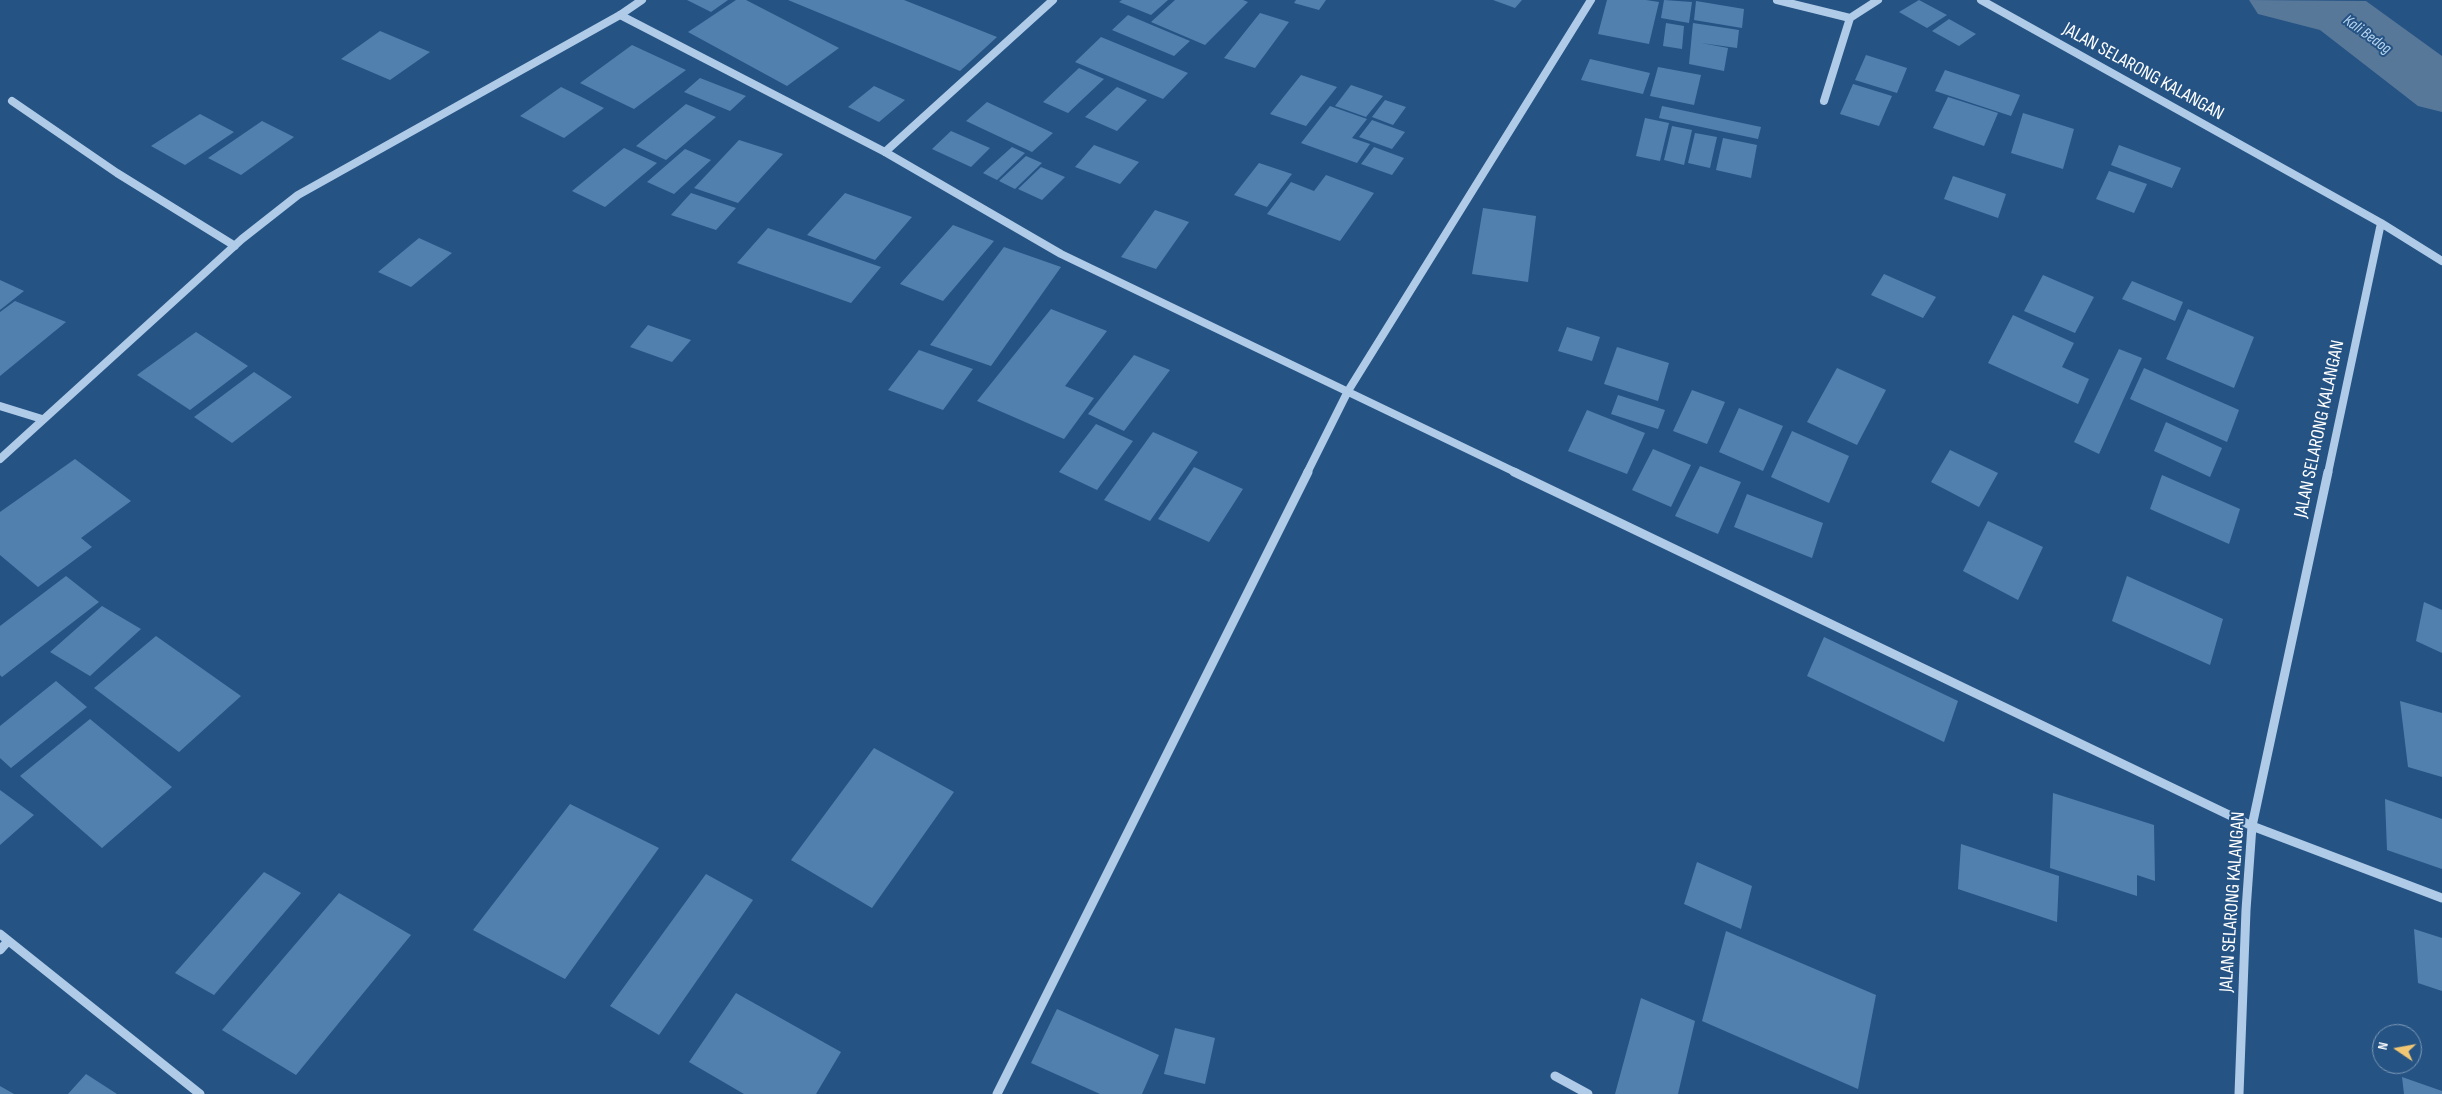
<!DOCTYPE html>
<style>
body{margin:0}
#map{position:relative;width:2442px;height:1094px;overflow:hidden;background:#255384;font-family:"Sofia Sans Condensed",sans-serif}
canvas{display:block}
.north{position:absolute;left:2372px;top:1024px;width:50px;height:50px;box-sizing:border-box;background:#255384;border:1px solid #7c98b5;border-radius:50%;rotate:282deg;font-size:14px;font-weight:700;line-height:20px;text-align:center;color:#fff}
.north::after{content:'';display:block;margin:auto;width:18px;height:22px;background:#f1c773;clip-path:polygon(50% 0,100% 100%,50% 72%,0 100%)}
</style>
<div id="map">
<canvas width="2442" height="1094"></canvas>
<div class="north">N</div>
</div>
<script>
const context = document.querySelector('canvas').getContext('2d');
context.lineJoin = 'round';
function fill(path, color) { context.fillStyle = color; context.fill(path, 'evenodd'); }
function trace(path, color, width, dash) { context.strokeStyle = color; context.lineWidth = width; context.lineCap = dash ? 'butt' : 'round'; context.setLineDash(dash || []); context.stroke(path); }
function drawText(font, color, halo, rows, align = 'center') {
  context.font = font + ' "Sofia Sans Condensed",sans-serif'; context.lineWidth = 4; context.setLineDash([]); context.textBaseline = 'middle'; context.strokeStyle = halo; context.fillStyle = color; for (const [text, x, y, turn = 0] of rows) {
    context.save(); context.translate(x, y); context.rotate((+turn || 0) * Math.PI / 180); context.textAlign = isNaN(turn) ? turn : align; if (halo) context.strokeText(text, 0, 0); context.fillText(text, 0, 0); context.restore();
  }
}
const river = new Path2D(`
 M2249,0L2366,1L2442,56V112L2418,106L2320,30L2258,14Z`);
const building = new Path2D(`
 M687,0H728L711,12Z
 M736,0H746L839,48L787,86L688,32Z
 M788,0H904L997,37L960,71Z
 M1122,0H1168L1151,15L1119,2Z
 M1175,0H1243L1248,2L1205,45L1151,22Z
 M1296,0H1326L1319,10L1294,3Z
 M1493,0H1522L1515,8Z
 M1607,0H1646L1659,2L1649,44L1598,34Z
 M1664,0L1692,2L1689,23L1661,18Z
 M1919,0L1947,15L1927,28L1899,12Z
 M1696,1L1744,9L1742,28L1694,20Z
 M1260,13L1289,22L1255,68L1224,58Z
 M1128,15L1190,41L1174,56L1112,30Z
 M1949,19L1976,34L1959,46L1932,31Z
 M1666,23L1684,26L1682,49L1663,46Z
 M1693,23L1739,30L1737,48L1701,43L1728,48L1724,71L1689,64Z
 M380,31L430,52L390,80L341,59Z
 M1101,37L1188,73L1163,99L1075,62Z
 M632,45L686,70L634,109L580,83Z
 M1866,55L1907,68L1897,93L1855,80Z
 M1590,59L1650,73L1643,94L1581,80Z
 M1658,67L1701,75L1694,105L1650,96Z
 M1079,68L1104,79L1068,113L1043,102Z
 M1945,70L2020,95L2011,116L1935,91Z
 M1301,75L1337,87L1306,126L1270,114Z
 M700,78L746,96L730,111L684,92Z
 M1853,84L1892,96L1879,126L1840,114Z
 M1351,85L1383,96L1366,117L1335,106Z
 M874,86L905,100L879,122L848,107Z
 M561,87L604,108L564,138L520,116Z
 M1117,87L1147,100L1117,131L1085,117Z
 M1948,97L1998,113L1984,146L1933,128Z
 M1385,100L1406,107L1393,125L1372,117Z
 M987,102L1053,133L1032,152L966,121Z
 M686,104L716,117L666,160L636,146Z
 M1330,106L1367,119L1352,138L1370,144L1357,163L1301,143Z
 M1662,106L1761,127L1758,139L1659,118Z
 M2023,113L2074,129L2063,169L2011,153Z
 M200,114L234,132L185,165L151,146Z
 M1645,118L1669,123L1660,161L1636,156Z
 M1372,120L1405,132L1392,149L1359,137Z
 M262,121L294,137L241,175L208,158Z
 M1672,126L1692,130L1684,165L1664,160Z
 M951,131L990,148L971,167L932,149Z
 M1695,133L1717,137L1710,168L1688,163Z
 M1723,138L1757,145L1751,178L1716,170Z
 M739,140L783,154L738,203L694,188Z
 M1094,145L1139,162L1120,184L1075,167Z
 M2119,145L2181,168L2172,188L2111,165Z
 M1012,147L1025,153L997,180L983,173Z
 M1374,147L1404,158L1392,175L1361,164Z
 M624,148L657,163L605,207L572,191Z
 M685,149L711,160L674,194L647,182Z
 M1026,156L1042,163L1015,189L999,181Z
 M1259,163L1292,174L1267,207L1234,195Z
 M1041,167L1065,177L1042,200L1018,189Z
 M2109,171L2147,184L2134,213L2096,199Z
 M1326,175L1374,193L1340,241L1267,214L1291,182L1314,191Z
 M1953,176L2006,194L1998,218L1944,199Z
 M691,193L736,208L716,230L671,215Z
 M845,193L912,217L875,260L807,235Z
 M1483,208L1536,216L1528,282L1472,274Z
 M1155,210L1189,222L1156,269L1121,257Z
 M953,225L994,241L943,301L900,284Z
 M768,228L881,267L851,303L737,263Z
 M419,238L452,253L411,287L378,272Z
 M1004,247L1061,267L991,366L930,345Z
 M1884,274L1936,297L1923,318L1871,295Z
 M2043,275L2094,297L2075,333L2024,311Z
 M0,280L24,291L0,310Z
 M2132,281L2183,302L2175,321L2122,299Z
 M15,301L66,322L0,376V312Z
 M1051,309L1107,331L1065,386L1094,398L1064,439L977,401Z
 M2188,309L2254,337L2234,388L2166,359Z
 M2013,315L2074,343L2062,367L2089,379L2078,404L1988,363Z
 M648,325L691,340L672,362L630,347Z
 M1567,327L1600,337L1592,361L1558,351Z
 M196,332L248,366L190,410L137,375Z
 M1617,347L1669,363L1658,401L1604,384Z
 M2119,349L2142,358L2099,454L2074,442Z
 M919,350L973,369L943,410L888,390Z
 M1134,355L1170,370L1124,431L1088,414Z
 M1837,368L1886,390L1857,445L1807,422Z
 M2144,368L2239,410L2227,442L2130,399Z
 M254,372L292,397L232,443L194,417Z
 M1692,390L1725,402L1707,444L1673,431Z
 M1618,395L1665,410L1658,429L1611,414Z
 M1739,408L1783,426L1763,471L1719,452Z
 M1587,410L1645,433L1627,474L1568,451Z
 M2166,422L2222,448L2210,477L2154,451Z
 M1096,424L1133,441L1097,490L1059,472Z
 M1792,431L1849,456L1829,503L1771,477Z
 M1153,432L1198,452L1150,521L1104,500Z
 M1653,449L1691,465L1671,507L1632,490Z
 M1950,450L1998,473L1979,507L1931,482Z
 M75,459L131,501L81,538L92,547L38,587L0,555V512Z
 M1700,466L1741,482L1718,534L1675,516Z
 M1194,467L1243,489L1209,542L1158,519Z
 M2162,475L2240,509L2229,544L2150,509Z
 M1747,494L1823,523L1812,558L1734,527Z
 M1988,521L2043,547L2018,600L1963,571Z
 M66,576L99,602L2,677L0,675V626Z
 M2127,576L2223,619L2210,665L2112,621Z
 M2424,602L2442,610V653L2416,641Z
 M102,606L141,629L90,676L50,652Z
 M156,636L241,696L179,752L94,688Z
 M1824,637L1958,701L1944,742L1807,676Z
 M56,681L87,707L11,768L0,758V726Z
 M2400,701L2442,713V777L2408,767Z
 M90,719L172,787L102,848L20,776Z
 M874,748L954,792L872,908L791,860Z
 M0,790L34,815L0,845Z
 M2053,793L2154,825L2155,881L2137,875V896L2050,868Z
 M2385,799L2442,819V869L2387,850Z
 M570,804L659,848L565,979L473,930Z
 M1961,844L2059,876L2057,922L1958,889Z
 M1697,862L1752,886L1741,929L1684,904Z
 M264,872L301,893L214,995L175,973Z
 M706,874L753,900L659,1035L610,1006Z
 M339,893L411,935L296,1075L222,1030Z
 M2414,929L2442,938V991L2418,983Z
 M1726,931L1876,995L1858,1089L1702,1021Z
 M736,993L841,1052L816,1094H744L689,1062Z
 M1641,998L1695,1021L1678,1094H1615Z
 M1057,1009L1159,1055L1142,1094H1100L1031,1063Z
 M1175,1028L1215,1038L1205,1084L1164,1074Z
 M86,1074L117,1094H68Z
 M2402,1077L2442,1091V1094H2404Z
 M0,1086L14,1094H0Z`);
const minorFar1 = new Path2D(`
 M1777,0L1850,18
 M1981,0L2381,223L2328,473
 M620,15L885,152L1061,254L1517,473
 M12,101L117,173L235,246
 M1824,101L1850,18L1878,0
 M885,152L1053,0
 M2381,223L2442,261
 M0,406L42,419
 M0,459L242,239L298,195L620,15L642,0
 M1307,473L1348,391L1591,0`);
const minor = new Path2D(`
 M1514,472L2252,826L2442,898
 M0,934L200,1094
 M0,950L8,941
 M1555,1076L1588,1094
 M997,1094L1308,472
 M2239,1094L2246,910L2252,826L2328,472`);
const farWaternames = [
 ["Kali Bedog",2367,35,36]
];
const streetNames = [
 ["JALAN SELARONG KALANGAN",2143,72,29],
 ["JALAN SELARONG KALANGAN",2320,429,-78],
 ["JALAN SELARONG KALANGAN",2233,902,-86]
];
fill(river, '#58789a');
fill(building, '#5280ae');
trace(minorFar1, '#afcbe8', 8);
trace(minor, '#afcbe8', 9);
drawText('italic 16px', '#bad5ef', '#255384', farWaternames);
drawText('19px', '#fff', '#255384', streetNames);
</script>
